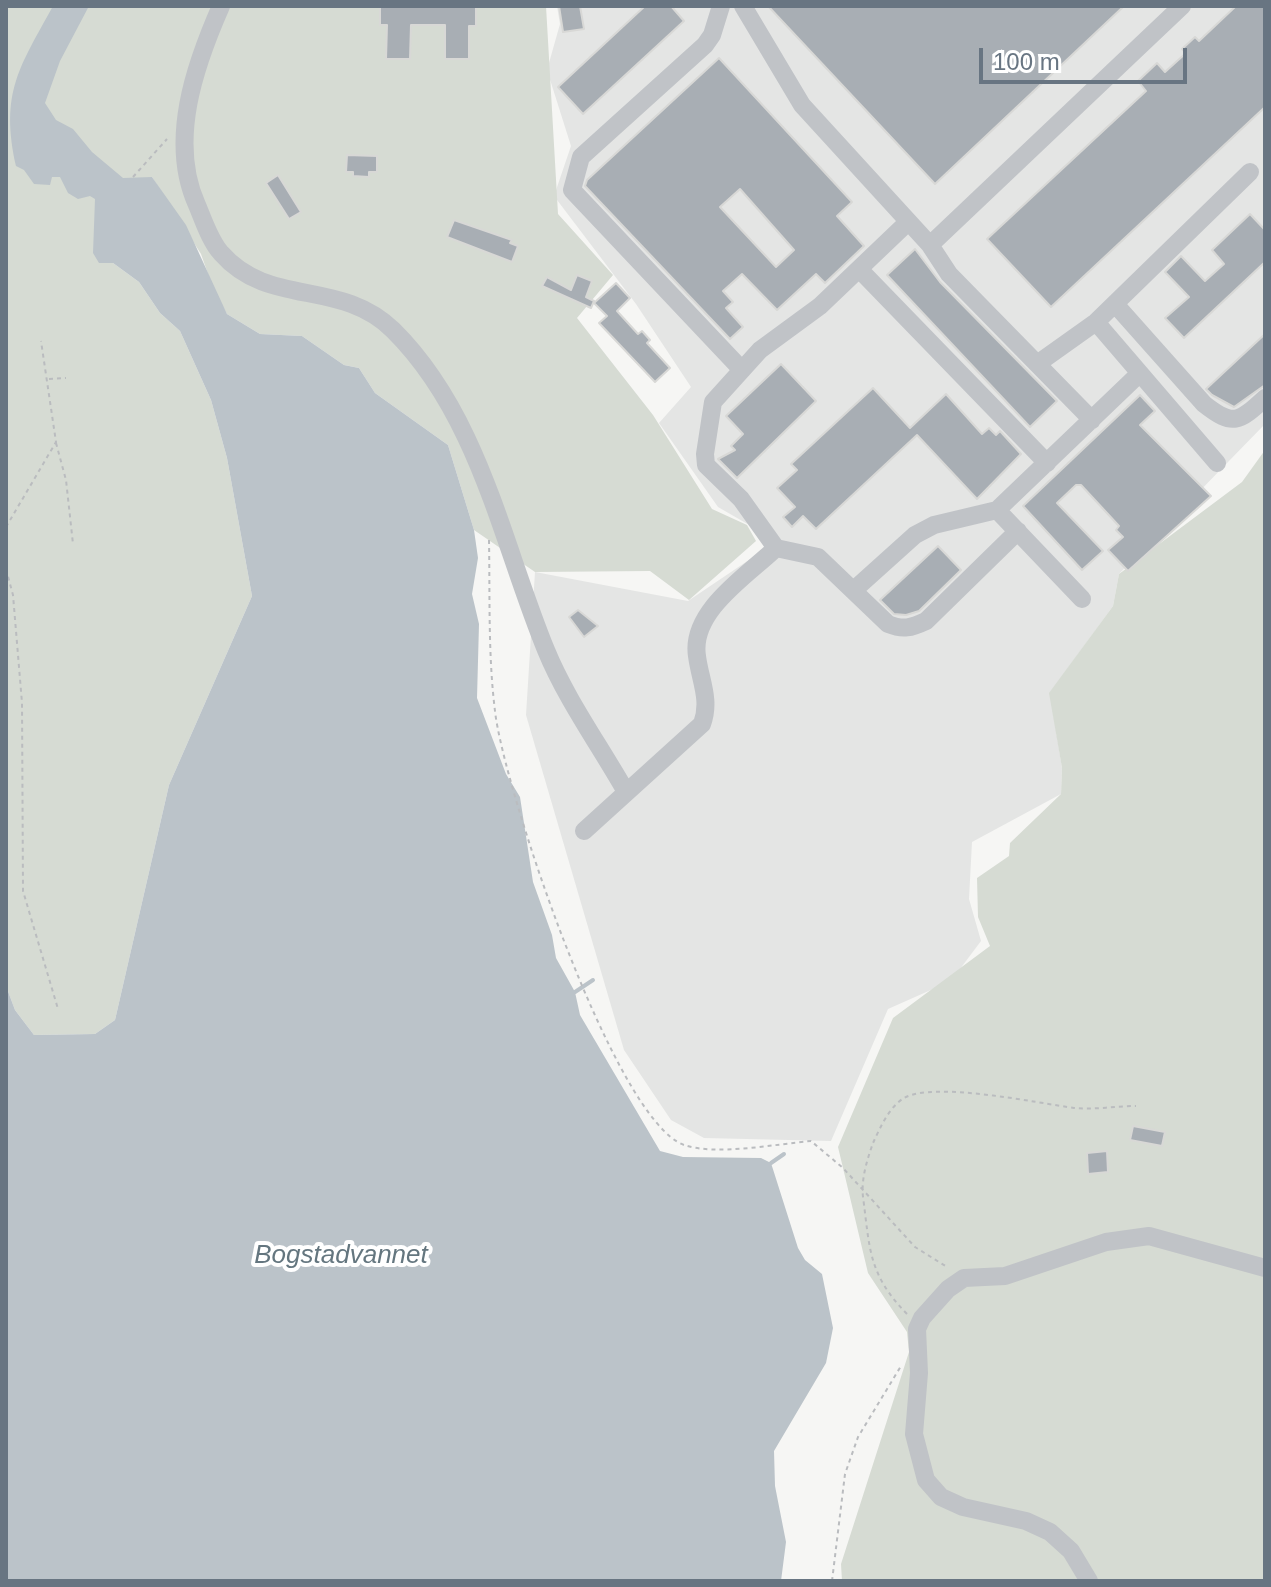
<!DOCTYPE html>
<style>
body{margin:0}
#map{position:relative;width:1271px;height:1587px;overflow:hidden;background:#f6f6f4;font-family:Arial,sans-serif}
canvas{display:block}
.frame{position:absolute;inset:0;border:8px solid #687582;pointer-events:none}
.scale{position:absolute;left:979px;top:48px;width:208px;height:36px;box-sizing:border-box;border:4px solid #687582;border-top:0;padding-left:10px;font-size:24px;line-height:28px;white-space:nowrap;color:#687582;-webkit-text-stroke:6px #fff;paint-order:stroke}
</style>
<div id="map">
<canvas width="1271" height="1587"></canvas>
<div class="frame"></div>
<div class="scale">100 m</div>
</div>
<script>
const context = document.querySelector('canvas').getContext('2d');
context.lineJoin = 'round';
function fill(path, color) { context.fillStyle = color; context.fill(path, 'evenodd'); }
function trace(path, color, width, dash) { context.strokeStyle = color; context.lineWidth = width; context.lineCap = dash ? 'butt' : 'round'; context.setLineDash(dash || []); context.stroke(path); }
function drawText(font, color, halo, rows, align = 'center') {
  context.font = font + ' Arial,sans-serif'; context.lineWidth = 8; context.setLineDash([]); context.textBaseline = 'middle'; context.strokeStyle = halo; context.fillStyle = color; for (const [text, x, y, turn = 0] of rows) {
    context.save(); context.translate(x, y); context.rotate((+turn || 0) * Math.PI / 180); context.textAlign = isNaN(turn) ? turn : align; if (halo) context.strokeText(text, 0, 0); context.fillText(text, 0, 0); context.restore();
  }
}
const built = new Path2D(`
 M557,6H1265V424L1119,574L1113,606L1050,693L1062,768L1061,794L972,842L969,899L981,941L951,981L888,1009L831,1141L704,1138L671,1120L624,1050L526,715L535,572L688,601L777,541L718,507L659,423L691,387L636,304L554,196L571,146L547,70L560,24Z`);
const green = new Path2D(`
 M6,6H546L558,214L613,275L577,318L653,415L712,509L747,525L756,541L689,600L650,571L535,572L474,530L448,445L375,393L359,368L344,365L302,336L260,334L227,314L213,288L201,254L152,177L113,263L139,282L160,313L180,331L211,400L227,458L252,596L169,785L115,1020L95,1034L34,1035L15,1010L6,986Z
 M1265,450V1581H842L841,1564L909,1352L907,1332L868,1273L838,1147L893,1018L990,946L978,917L977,878L1009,856L1010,843L1061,794L1062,768L1049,693L1113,606L1119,574L1242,482Z`);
const water = new Path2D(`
 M53,6H89L60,61L45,103L56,120L73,129L92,152L123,178L152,177L186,225L227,314L260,334L302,336L344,365L359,368L375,393L448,445L474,530L478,558L472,594L479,624L477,698L506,774L520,797L533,882L552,935L556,958L575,992L580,1015L660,1151L683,1157L761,1158L771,1163L798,1248L805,1260L822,1274L833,1328L826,1363L774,1451L775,1486L786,1542L781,1581H6V986L15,1010L34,1035L95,1034L115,1020L169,785L252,596L227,458L211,400L180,331L160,313L139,282L113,263H99L93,253L95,199L90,196L78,199L68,193L60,177H52L50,185L34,184L24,170L16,166C0,93 19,68 53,6Z`);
const stream = new Path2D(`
 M575,992L593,980
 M771,1163L784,1154`);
const building = new Path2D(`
 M380,6H476V26H469V59H445V25H411L410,59H386L387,25H380Z
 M559,6H580L584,29L563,32Z
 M645,6H671L684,21L583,114L558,87Z
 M768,6H1124L935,184Z
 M1236,6H1265V107L1051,307L987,239L1146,91L1138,81L1157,63L1165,72L1186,53L1182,49L1195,37L1199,41Z
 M719,58L852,202L837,216L864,246L825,283L816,274L777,310L742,274L723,291L733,302L726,308L743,327L730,339L585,186L587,180ZM740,189L794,250L776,267L720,207Z
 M347,155L377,156V172H369V177L353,176V172H346Z
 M278,175L301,212L289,219L266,183Z
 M1250,214L1265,230V262L1184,338L1165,318L1189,297L1165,272L1181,256L1205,281L1224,264L1212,250Z
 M454,220L512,240L510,243L518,246L512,262L447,237Z
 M915,249L940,282L1057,401L1030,427L887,275Z
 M577,275L592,281L586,297L594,301L591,308L542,286L547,277L571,290Z
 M616,283L630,298L617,311L638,334L642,331L650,340L647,343L670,368L655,382L599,323L607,316L594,303Z
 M1265,334V385L1234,407L1212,395L1206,389Z
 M781,364L816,401L737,478L718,459L735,450L731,446L743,434L726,416Z
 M873,388L910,428L946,394L982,434L989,428L996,435L1000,431L1021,454L977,499L917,435L816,529L803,516L792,527L783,517L795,507L777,488L797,470L791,464Z
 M1140,395L1155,411L1140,425L1211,496L1128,571L1108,550L1123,537L1116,530L1119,526L1081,485H1076L1057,503L1103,551L1082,570L1023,506Z
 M938,546L961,570L919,611L906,615L894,614L880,600Z
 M578,610L598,626L584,637L569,617Z
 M1133,1126L1165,1132L1162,1146L1130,1140Z
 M1107,1151L1108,1172L1088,1174L1087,1153Z`);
const path = new Path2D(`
 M133,177L167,139
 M49,379L66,378
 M56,443L66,480L73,544
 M6,527L56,442L41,341
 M489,540C490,597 488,655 495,711C503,786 614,1120 684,1145C717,1156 776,1144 811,1141L843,1168L915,1247L947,1267
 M6,569L13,595L22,703L23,891L58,1009
 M907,1314C868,1274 870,1249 863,1197C861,1179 867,1160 873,1143C880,1128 889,1107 904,1098C934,1081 1038,1103 1074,1108C1094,1110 1116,1106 1136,1106
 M832,1581L845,1474L858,1437L901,1366`);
const minor = new Path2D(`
 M221,6C195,65 168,141 197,205C203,219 210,241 221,253C269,308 340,278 393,330C479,415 502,543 546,650C566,699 600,746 626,792
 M721,6L712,35L705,45L581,157L572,190L742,370
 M743,6L802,105L930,245L949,274L1092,420
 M908,222L820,306L760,350L713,402L705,454L706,465L741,499L776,548L818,557L888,624C903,630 911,628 926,621L1018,531
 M930,245L1182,6
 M859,269L1047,463
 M1115,304L1204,404C1233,427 1239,422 1265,398
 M1096,322L1217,463
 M1037,364L1096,322L1250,172
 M997,510L1082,599
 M855,589L915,535L934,525L997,510L1139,374
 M584,831L702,724C711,700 700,680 697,656C690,611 748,575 776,548
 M1089,1581L1071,1551L1050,1532L1026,1521L963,1507L941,1497L926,1480L914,1434L919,1373L917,1329L922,1318L948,1289L964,1278L1005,1276L1106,1242L1149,1236L1265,1268`);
const waterNames = [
 ["Bogstadvannet",341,1256]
];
fill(built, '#e4e5e4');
fill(green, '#d6dbd3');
fill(water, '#bbc3c9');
trace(stream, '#bbc3c9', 4);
fill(building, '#a8aeb4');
trace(building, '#d8d8d6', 2);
trace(path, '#babcbf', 2, [4, 4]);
trace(minor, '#c0c3c7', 18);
drawText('italic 26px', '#64767f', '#fff', waterNames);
</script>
